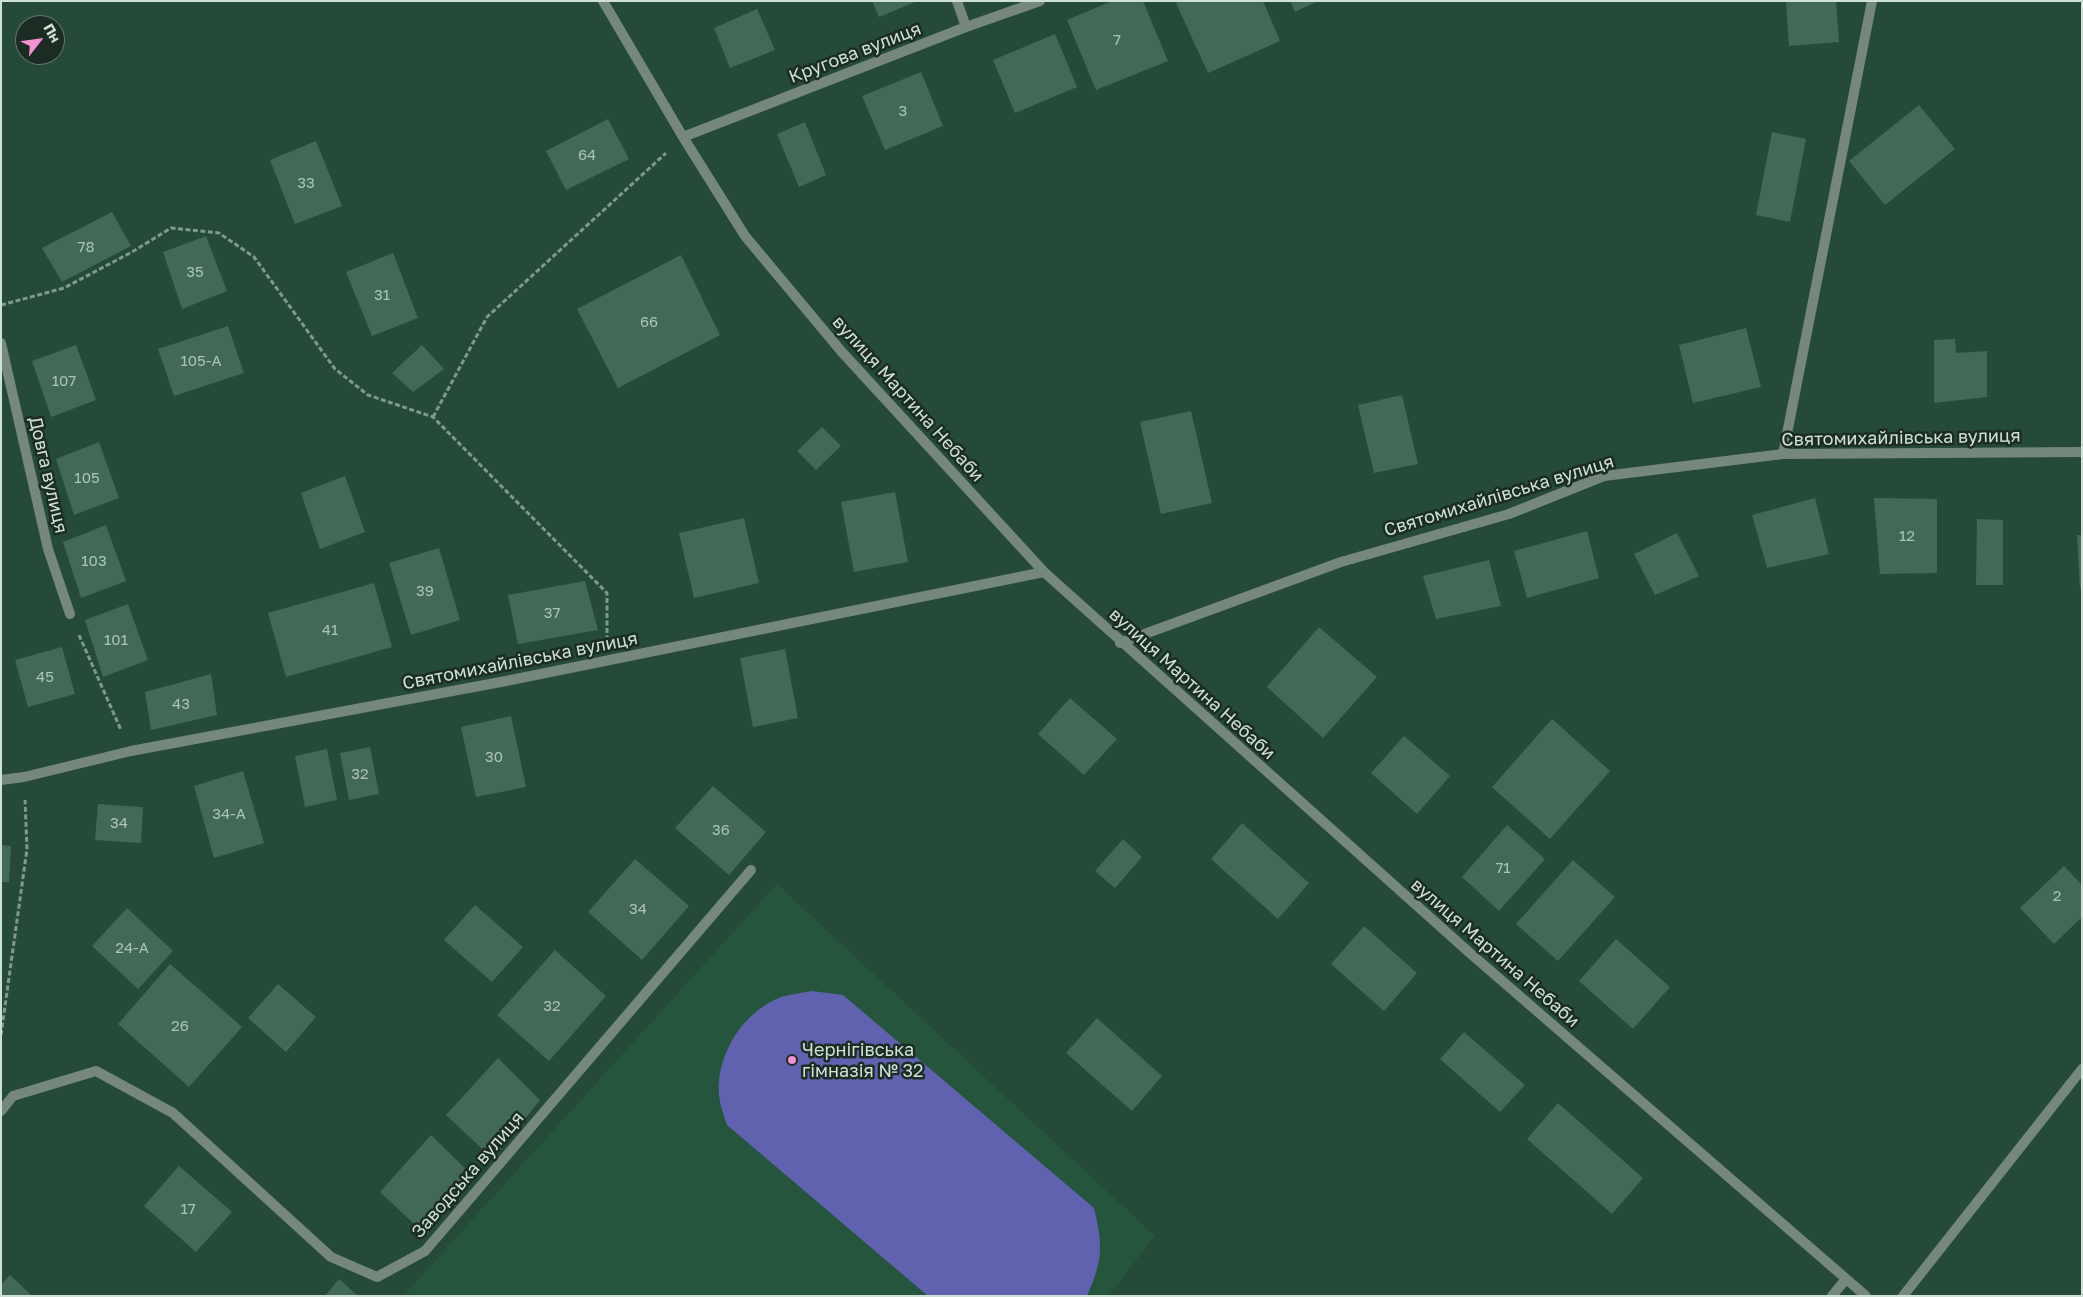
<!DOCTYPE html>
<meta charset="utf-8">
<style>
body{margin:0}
#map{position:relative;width:2083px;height:1297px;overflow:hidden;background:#254b38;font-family:"Golos Text",sans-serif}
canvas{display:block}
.frame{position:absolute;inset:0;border:2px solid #cde1d5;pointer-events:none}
.north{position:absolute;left:15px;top:15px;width:50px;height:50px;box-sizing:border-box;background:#1c2c24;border:1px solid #63746b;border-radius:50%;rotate:60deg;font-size:14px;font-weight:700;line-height:20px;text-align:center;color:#cde1d5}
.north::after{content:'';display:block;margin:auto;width:18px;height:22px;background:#f491d3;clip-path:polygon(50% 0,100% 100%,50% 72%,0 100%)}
</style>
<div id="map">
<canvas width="2083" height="1297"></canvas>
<div class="frame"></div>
<div class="north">Пн</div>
</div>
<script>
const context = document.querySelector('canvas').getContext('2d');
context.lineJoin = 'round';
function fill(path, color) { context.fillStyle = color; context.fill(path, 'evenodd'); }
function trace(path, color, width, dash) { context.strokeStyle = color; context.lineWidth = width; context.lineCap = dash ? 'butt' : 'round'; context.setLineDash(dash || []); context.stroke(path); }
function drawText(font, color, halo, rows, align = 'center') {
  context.font = font + ' "Golos Text",sans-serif'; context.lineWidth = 5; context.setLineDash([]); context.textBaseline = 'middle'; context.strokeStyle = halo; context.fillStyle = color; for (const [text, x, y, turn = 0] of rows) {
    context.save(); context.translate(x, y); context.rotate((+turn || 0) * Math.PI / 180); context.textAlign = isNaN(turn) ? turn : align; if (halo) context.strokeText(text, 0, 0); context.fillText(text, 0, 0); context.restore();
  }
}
const built = new Path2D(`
 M777,884L1155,1236L1108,1296H403Z`);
const green = new Path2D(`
 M812,991L843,995L1094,1208C1103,1246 1103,1260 1087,1296H928L727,1125C724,1116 720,1105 719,1095C716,1054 743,1012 781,997C791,994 802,993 812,991Z`);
const building = new Path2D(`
 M872,1H917L879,17Z
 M1112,1H1143L1168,61L1096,90L1067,20Z
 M1181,1H1263L1280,41L1208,73L1176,3Z
 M1290,1H1318L1295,12Z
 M1786,1H1836L1839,42L1789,46Z
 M757,9L775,50L730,68L714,28Z
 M1055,34L1077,87L1015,113L993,60Z
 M921,72L943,126L885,150L862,96Z
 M1919,105L1955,149L1885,205L1849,161Z
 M608,119L629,159L566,190L546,151Z
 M805,122L826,175L799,187L777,134Z
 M1772,132L1806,139L1790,222L1756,215Z
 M316,141L342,206L295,224L270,160Z
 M112,212L131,246L62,282L42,248Z
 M206,236L227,291L182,309L163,252Z
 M393,253L418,318L372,336L346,272Z
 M681,255L720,335L618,388L577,309Z
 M228,326L244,373L174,396L158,349Z
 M1746,328L1761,387L1693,403L1679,345Z
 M1955,339L1956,353L1987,351V397L1934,403V340Z
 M76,345L96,400L51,417L32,361Z
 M422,345L444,369L413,392L392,373Z
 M1402,395L1418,464L1374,473L1358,405Z
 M1191,411L1212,503L1161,514L1140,422Z
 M822,427L841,446L816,470L797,451Z
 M99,442L119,498L74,515L56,459Z
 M345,476L365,532L320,549L301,493Z
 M895,492L908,562L854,572L841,502Z
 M1815,498L1829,554L1767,568L1752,515Z
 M1874,498L1937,499V573L1880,574Z
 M744,518L759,583L694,598L679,533Z
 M1977,519L2003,520V585H1976Z
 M106,525L126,581L81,598L63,542Z
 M1587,531L1599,578L1527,598L1514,551Z
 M1677,533L1699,576L1655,595L1634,554Z
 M2077,535H2082V589H2080Z
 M439,548L460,620L411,635L389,563Z
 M1489,560L1501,606L1436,619L1423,576Z
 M585,581L598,630L518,644L508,595Z
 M374,583L392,647L286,677L268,613Z
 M128,604L148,660L103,677L85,620Z
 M1319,627L1377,677L1323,738L1267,687Z
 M62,647L75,694L28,707L15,660Z
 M785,649L798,718L753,727L740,658Z
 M211,674L217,715L151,730L145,692Z
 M1070,698L1117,739L1084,775L1038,734Z
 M511,716L526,787L476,797L461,727Z
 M1552,719L1610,771L1550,839L1492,787Z
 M1404,736L1450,776L1417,814L1371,773Z
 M370,747L379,794L349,800L340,753Z
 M327,749L337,800L305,807L295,756Z
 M243,771L264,843L214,858L194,786Z
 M713,786L766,832L729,875L675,828Z
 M98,804L143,807L141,843L95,840Z
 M1242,823L1309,883L1278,919L1211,859Z
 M1507,825L1545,859L1499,911L1462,877Z
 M1123,839L1142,857L1115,888L1095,871Z
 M1,845L11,846L9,882H1Z
 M635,859L689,906L642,960L588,912Z
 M1573,860L1615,897L1558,961L1516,924Z
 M2064,866L2082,885V917L2054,944L2020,908Z
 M475,905L523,947L492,982L444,940Z
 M127,908L173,951L138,989L92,946Z
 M1364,926L1417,973L1384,1011L1331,964Z
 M1616,939L1670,987L1633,1029L1579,981Z
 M555,950L606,996L549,1061L497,1015Z
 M170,964L242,1027L189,1087L118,1024Z
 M278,984L316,1017L286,1052L248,1018Z
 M1097,1018L1162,1076L1132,1111L1066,1053Z
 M1464,1032L1525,1085L1500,1112L1440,1059Z
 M498,1058L540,1100L493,1159L446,1115Z
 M1558,1103L1643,1178L1612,1214L1527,1139Z
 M431,1135L474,1177L426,1235L380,1192Z
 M179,1166L232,1212L196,1252L144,1206Z
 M10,1275L32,1296H1V1285Z
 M339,1279L358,1296H325Z`);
const path = new Path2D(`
 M1,305L64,288L132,252L171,228L219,233L254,257L335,369L368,395L433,417L607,593V637
 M433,417L487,317L666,153
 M79,635L121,730
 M1,1035L27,849L25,800`);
const service = new Path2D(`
 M1783,454L1872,1
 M1903,1296L2082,1069`);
const minor = new Path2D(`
 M603,1L683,137L745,236L841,351L1044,572L1471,954L1866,1296
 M957,1L966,27
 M683,137L966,27L1040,1
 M1,343L48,549L70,614
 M1120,643L1341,562L1509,514L1604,476L1783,454L2082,452
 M1,780L24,777L131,751L506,681L1044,572
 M1,1111L13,1096L96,1071L173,1113L331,1257L377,1277L425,1251L751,870
 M1832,1296L1846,1279`);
const markers = [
 [792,1060,5,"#f491d3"]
];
const numberNames = [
 ["7",1117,40],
 ["3",903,111],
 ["64",587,155],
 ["33",306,183],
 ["78",86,247],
 ["35",195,272],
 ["31",382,295],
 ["66",649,322],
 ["105-А",201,361],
 ["107",64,381],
 ["105",87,478],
 ["12",1907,536],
 ["103",94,561],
 ["39",425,591],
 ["37",552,613],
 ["41",330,630],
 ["101",116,640],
 ["45",45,677],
 ["43",181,704],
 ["30",494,757],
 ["32",360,774],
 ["34-А",229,814],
 ["34",119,823],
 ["36",721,830],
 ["71",1503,868],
 ["2",2057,896],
 ["34",638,909],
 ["24-А",132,948],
 ["32",552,1006],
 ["26",180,1026],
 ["17",188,1209]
];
const streetNames = [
 ["Кругова вулиця",855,53,-21],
 ["вулиця Мартина Небаби",908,399,48],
 ["Святомихайлівська вулиця",1901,438,-1],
 ["Довга вулиця",48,475,77],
 ["Святомихайлівська вулиця",1499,496,-17],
 ["Святомихайлівська вулиця",520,661,-11],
 ["вулиця Мартина Небаби",1192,684,42],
 ["вулиця Мартина Небаби",1495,953,41],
 ["Заводська вулиця",468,1175,-49]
];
const poiNames = [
 ["Чернігівська",802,1050],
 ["гімназія № 32",802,1071]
];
fill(built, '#26553e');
fill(green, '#6061af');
fill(building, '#426955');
trace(path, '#7d9a8a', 3, [5, 2.5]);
trace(service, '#76877d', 10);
trace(minor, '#76877d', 10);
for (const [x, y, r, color] of markers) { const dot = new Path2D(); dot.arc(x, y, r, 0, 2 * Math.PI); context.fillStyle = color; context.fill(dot); trace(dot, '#1c2c24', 2); }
drawText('15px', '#aac3b5', null, numberNames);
drawText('18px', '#cde1d5', '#1c2c24', streetNames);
drawText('18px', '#cde1d5', '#1c2c24', poiNames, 'left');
</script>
